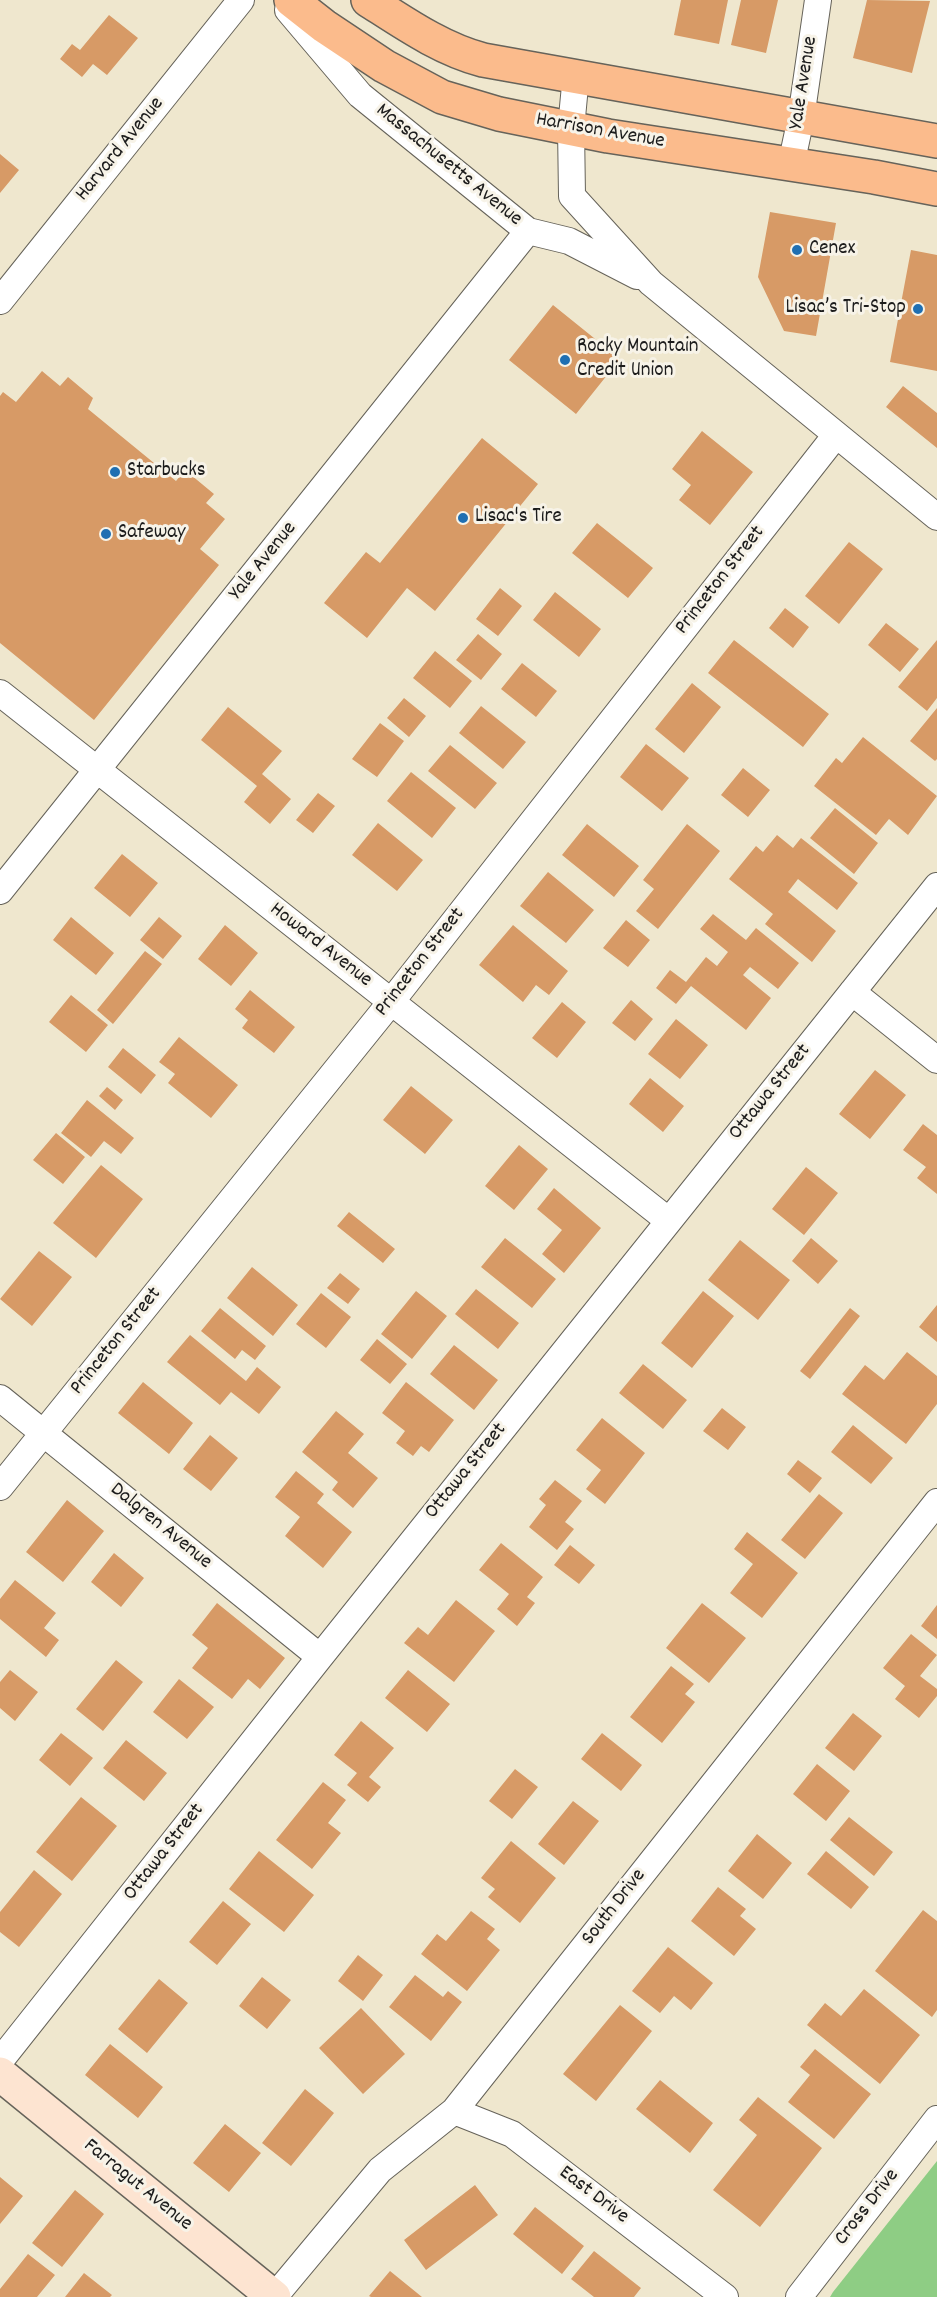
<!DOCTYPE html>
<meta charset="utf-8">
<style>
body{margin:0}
canvas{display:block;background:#efe7ce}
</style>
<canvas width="937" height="2297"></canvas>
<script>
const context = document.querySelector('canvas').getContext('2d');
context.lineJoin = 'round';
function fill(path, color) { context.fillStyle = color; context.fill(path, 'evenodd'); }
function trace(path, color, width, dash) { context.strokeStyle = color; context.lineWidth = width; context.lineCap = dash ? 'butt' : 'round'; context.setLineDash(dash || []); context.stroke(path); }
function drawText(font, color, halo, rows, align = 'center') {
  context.font = font + ' Dekko,sans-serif'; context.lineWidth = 6; context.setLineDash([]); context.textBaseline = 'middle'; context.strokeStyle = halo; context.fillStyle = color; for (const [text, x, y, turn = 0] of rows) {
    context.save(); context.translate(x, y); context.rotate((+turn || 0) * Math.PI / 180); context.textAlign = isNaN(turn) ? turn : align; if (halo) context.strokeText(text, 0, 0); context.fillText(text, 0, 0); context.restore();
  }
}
const green = new Path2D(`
 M937,2161V2297H830L833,2292Z`);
const building = new Path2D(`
 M681,0H728L719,44L674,35Z
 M741,0H778L766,53L731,45Z
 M867,0L930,1L912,73L853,58Z
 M109,15L138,38L107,75L93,64L82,77L60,59L72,44L80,50Z
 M0,154L19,170L0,193Z
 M770,212L836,223L816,336L784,331L758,277Z
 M911,250L937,255V371L890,362Z
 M553,305L620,359L576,414L509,360Z
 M42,371L60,386L68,377L93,398L88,409L176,481L185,470L214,494L206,503L225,519L200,549L219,565L94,720L0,643V396L3,392L16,402Z
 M903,386L937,413V448L886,407Z
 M702,431L753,472L710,525L679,500L691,485L672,469Z
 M482,438L538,484L435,611L407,588L367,638L324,603L366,552L380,563Z
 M597,523L653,568L628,598L572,553Z
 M849,542L883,569L839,624L805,596Z
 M500,588L522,606L498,636L476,619Z
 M555,592L601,629L579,657L533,620Z
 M785,608L809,627L793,648L769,628Z
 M886,623L919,649L900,672L868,645Z
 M478,634L502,654L481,680L456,660Z
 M734,640L829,714L803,747L708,673Z
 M937,640V698L927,711L898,687Z
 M435,651L472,681L450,708L413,678Z
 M522,663L557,691L536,717L501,689Z
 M692,683L721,707L684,753L655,729Z
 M404,698L426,716L409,737L387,718Z
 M481,706L526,742L503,769L459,733Z
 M228,707L282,751L262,774L291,799L270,824L244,802L257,786L201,740Z
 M937,708V759L935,761L910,741Z
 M380,723L404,741L377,777L352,759Z
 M863,737L937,796L908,835L889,819L876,835L814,786L836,758L842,763Z
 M646,744L689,778L662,811L620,777Z
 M450,745L497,783L475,809L428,771Z
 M743,768L770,790L748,817L721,795Z
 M411,772L456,808L432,838L387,801Z
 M318,793L335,806L313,833L296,820Z
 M835,808L878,843L854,874L810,838Z
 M378,823L423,860L397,891L352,855Z
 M587,824L639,866L614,897L562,855Z
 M687,824L720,851L658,929L636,911L654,889L643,880Z
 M777,835L793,848L801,838L858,883L837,910L798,879L788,892L836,931L812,962L765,924L773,914L729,879L756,846L763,852Z
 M122,854L158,883L130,917L94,888Z
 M548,872L594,910L566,943L520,906Z
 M713,914L746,940L756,928L799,963L778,989L750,967L743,975L771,998L746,1030L691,986L676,1004L656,988L670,970L686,982L706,957L717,966L728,952L700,929Z
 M71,917L114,953L96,975L53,940Z
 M159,917L182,936L163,959L140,940Z
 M626,920L650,940L628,967L603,948Z
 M225,925L258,953L231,986L198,959Z
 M513,925L568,971L549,995L536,985L523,1002L479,965Z
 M145,951L162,964L113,1024L97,1010Z
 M250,990L295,1027L274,1053L242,1028L248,1020L235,1009Z
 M71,995L108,1025L86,1052L49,1022Z
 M631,1000L653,1019L635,1041L612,1023Z
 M562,1002L586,1022L557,1058L532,1038Z
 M676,1019L708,1045L680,1079L648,1054Z
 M179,1037L238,1085L211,1118L168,1083L175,1074L159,1062Z
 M123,1048L156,1075L141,1094L108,1067Z
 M875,1070L906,1095L870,1139L839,1114Z
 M650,1078L684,1106L663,1132L629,1104Z
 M411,1086L453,1120L425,1154L383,1120Z
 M107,1087L123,1100L115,1110L99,1096Z
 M87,1100L134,1138L121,1154L104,1141L91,1157L61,1133Z
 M923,1124L937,1135V1194L917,1178L926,1167L903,1150Z
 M56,1133L85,1157L63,1184L33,1160Z
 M519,1145L548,1169L514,1210L485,1186Z
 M101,1165L143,1199L96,1258L53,1223Z
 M806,1167L838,1193L804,1235L772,1209Z
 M554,1188L601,1228L564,1273L542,1254L562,1230L537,1209Z
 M349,1212L395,1249L383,1263L337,1226Z
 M505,1238L556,1279L532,1308L481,1267Z
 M811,1238L838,1261L818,1284L792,1261Z
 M740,1240L790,1280L758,1320L708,1280Z
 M39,1251L72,1277L32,1326L0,1299Z
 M252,1267L298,1305L273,1336L227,1298Z
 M340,1273L360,1289L348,1304L327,1288Z
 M476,1289L519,1323L498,1349L455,1314Z
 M416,1291L447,1316L412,1359L381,1334Z
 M703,1291L734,1316L692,1368L661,1343Z
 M321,1293L351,1317L326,1348L296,1324Z
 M937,1305V1342L919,1327Z
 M220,1308L266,1346L255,1360L242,1350L235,1359L201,1331Z
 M850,1308L860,1316L810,1379L800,1371Z
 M190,1335L246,1381L257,1367L281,1387L259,1414L231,1392L220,1405L167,1362Z
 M377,1339L407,1364L390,1384L360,1360Z
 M454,1345L498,1380L474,1410L430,1374Z
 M907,1352L937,1376V1404L906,1444L842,1394L865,1365L884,1380Z
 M643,1364L687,1400L663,1429L619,1393Z
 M143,1382L193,1423L169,1454L118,1413Z
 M406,1382L454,1420L429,1452L421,1446L413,1456L396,1443L405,1431L382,1413Z
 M722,1408L746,1427L728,1450L703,1431Z
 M336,1411L364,1434L348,1453L378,1478L353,1508L332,1490L338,1482L302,1452Z
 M602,1418L645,1453L605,1504L586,1489L601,1470L576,1450Z
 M853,1425L893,1458L871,1484L831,1452Z
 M210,1435L238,1458L211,1491L183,1469Z
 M798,1460L822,1478L810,1493L787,1474Z
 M296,1471L324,1494L317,1503L352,1532L323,1568L285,1536L300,1517L275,1497Z
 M555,1480L582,1501L565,1522L574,1529L557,1550L529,1527L546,1505L539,1499Z
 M819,1494L843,1513L805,1559L781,1540Z
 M67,1500L104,1531L63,1582L26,1552Z
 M747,1532L798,1573L762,1618L730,1593L753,1564L734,1549Z
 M501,1543L543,1577L527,1597L535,1603L517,1626L497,1609L509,1594L479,1570Z
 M570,1545L595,1565L579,1584L554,1565Z
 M114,1553L144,1578L121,1607L91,1582Z
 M15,1580L56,1613L44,1628L59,1640L46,1657L0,1619V1599Z
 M456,1600L495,1631L454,1682L404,1643L418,1627L428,1635Z
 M217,1603L285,1658L260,1689L248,1679L232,1699L192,1668L208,1648L192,1635Z
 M702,1603L746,1638L709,1683L666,1648Z
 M937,1605V1639L921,1626Z
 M911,1634L937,1655L920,1676L937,1689V1696L919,1718L895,1699L905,1686L883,1668Z
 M116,1660L143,1682L103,1731L76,1709Z
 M671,1666L694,1684L685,1694L695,1702L662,1743L630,1717Z
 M10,1670L38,1692L15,1721L0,1708V1682Z
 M408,1670L450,1704L427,1732L385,1698Z
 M179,1679L214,1707L187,1739L153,1712Z
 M853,1713L882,1736L854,1771L825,1748Z
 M361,1721L394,1748L369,1777L381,1787L368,1802L347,1785L357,1773L334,1755Z
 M61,1733L93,1758L70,1786L39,1760Z
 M602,1733L642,1765L621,1791L581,1759Z
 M126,1740L167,1773L144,1801L103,1768Z
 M817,1764L850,1791L826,1821L793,1794Z
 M515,1769L538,1787L512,1819L489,1801Z
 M323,1782L346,1800L328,1823L341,1833L312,1869L276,1840Z
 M81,1797L117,1826L72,1881L36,1852Z
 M573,1801L599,1821L564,1865L538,1844Z
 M849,1817L893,1852L874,1876L830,1840Z
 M757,1834L792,1863L763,1899L728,1871Z
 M511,1841L556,1878L520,1923L488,1897L495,1889L481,1878Z
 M259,1851L314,1895L284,1932L229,1889Z
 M826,1851L869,1887L851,1909L807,1874Z
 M34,1870L62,1894L19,1947L0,1932V1912Z
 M718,1887L746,1909L740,1916L756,1929L734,1956L691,1921Z
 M223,1901L251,1924L217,1965L189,1942Z
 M923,1910L937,1921V2010L932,2017L875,1971Z
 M471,1911L495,1929L487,1939L500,1950L467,1991L421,1954L437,1934L446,1941Z
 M668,1947L713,1983L691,2010L674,1996L660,2013L632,1991Z
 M358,1955L383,1975L363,2001L338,1981Z
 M415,1975L443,1997L448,1991L462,2002L431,2041L389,2007Z
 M262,1977L291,2000L267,2029L239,2006Z
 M159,1979L188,2003L147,2053L118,2029Z
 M864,1989L920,2035L880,2084L807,2025L825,2003L841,2016Z
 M620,2005L652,2031L596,2101L563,2074Z
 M361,2008L405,2054L363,2094L319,2048Z
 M110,2044L163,2087L138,2118L85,2075Z
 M815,2049L871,2094L834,2139L788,2102L810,2075L800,2067Z
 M660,2080L713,2123L690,2153L636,2109Z
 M305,2089L334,2113L291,2166L262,2143Z
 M758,2097L822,2148L760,2227L713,2190L757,2135L739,2120Z
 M225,2124L261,2153L229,2192L193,2163Z
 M0,2177L23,2196L0,2224Z
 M475,2185L498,2215L426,2270L404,2240Z
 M75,2190L104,2214L62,2267L32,2243Z
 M535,2207L584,2246L562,2274L513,2234Z
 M594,2251L641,2288L634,2297H594L571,2279Z
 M28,2254L55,2275L37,2297H0V2289Z
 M390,2271L422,2297H371L369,2296Z
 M84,2273L112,2295L110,2297H65Z`);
const street = new Path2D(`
 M288,10L360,95L528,231L569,241L637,276
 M576,75L571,128L572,196L651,283L937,517
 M791,165L801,118L818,0
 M0,301L241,0
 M0,693L669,1221
 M0,891L528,231
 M852,992L937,1060
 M0,1398L320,1657
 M0,1487L391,1002L836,435
 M0,2061L320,1657L937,886
 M454,2111L512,2134L725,2297
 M274,2297L380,2170L454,2111L937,1502
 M799,2297L937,2119`);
const secondary = new Path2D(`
 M0,2074L274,2297`);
const primary = new Path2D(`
 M291,0L324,26L384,66L442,97L499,114L608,136L874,177L937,189
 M368,0C404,23 441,49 483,60L937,141`);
const markers = [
 [797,250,6,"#1f6fb2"],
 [918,309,6,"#1f6fb2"],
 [565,360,6,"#1f6fb2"],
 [115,472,6,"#1f6fb2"],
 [463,518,6,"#1f6fb2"],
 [106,534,6,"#1f6fb2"]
];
const streetNames = [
 ["Yale Avenue",805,83,-81],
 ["Harrison Avenue",600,132,10],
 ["Harvard Avenue",121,150,-51],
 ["Massachusetts Avenue",448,166,39],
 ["Yale Avenue",264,562,-51],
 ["Princeton Street",721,581,-52],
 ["Howard Avenue",320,946,38],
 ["Princeton Street",421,963,-52],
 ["Ottawa Street",771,1093,-51],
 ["Princeton Street",117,1342,-51],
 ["Ottawa Street",467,1472,-51],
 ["Dalgren Avenue",160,1527,39],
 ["Ottawa Street",165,1853,-52],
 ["South Drive",615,1908,-52],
 ["Farragut Avenue",137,2186,39],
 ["East Drive",593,2196,37],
 ["Cross Drive",868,2208,-52]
];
const poiNames = [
 ["Cenex",809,250],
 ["Lisac’s Tri-Stop",906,309,"right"],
 ["Rocky Mountain",577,348],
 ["Credit Union",577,372],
 ["Starbucks",127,472],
 ["Lisac's Tire",475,518],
 ["Safeway",118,534]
];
fill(green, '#8ecd84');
fill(building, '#d79a66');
trace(street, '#66635a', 28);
trace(secondary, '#66635a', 36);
trace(primary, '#66635a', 36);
trace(street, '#fff', 26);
trace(secondary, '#fde4d1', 33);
trace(primary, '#fbbb8c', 33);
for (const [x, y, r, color] of markers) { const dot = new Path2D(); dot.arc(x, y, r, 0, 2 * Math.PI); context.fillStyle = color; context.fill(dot); trace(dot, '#f7f3e8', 2); }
drawText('21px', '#1c1c1c', '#f7f3e8', streetNames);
drawText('21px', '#1c1c1c', '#f7f3e8', poiNames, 'left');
</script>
